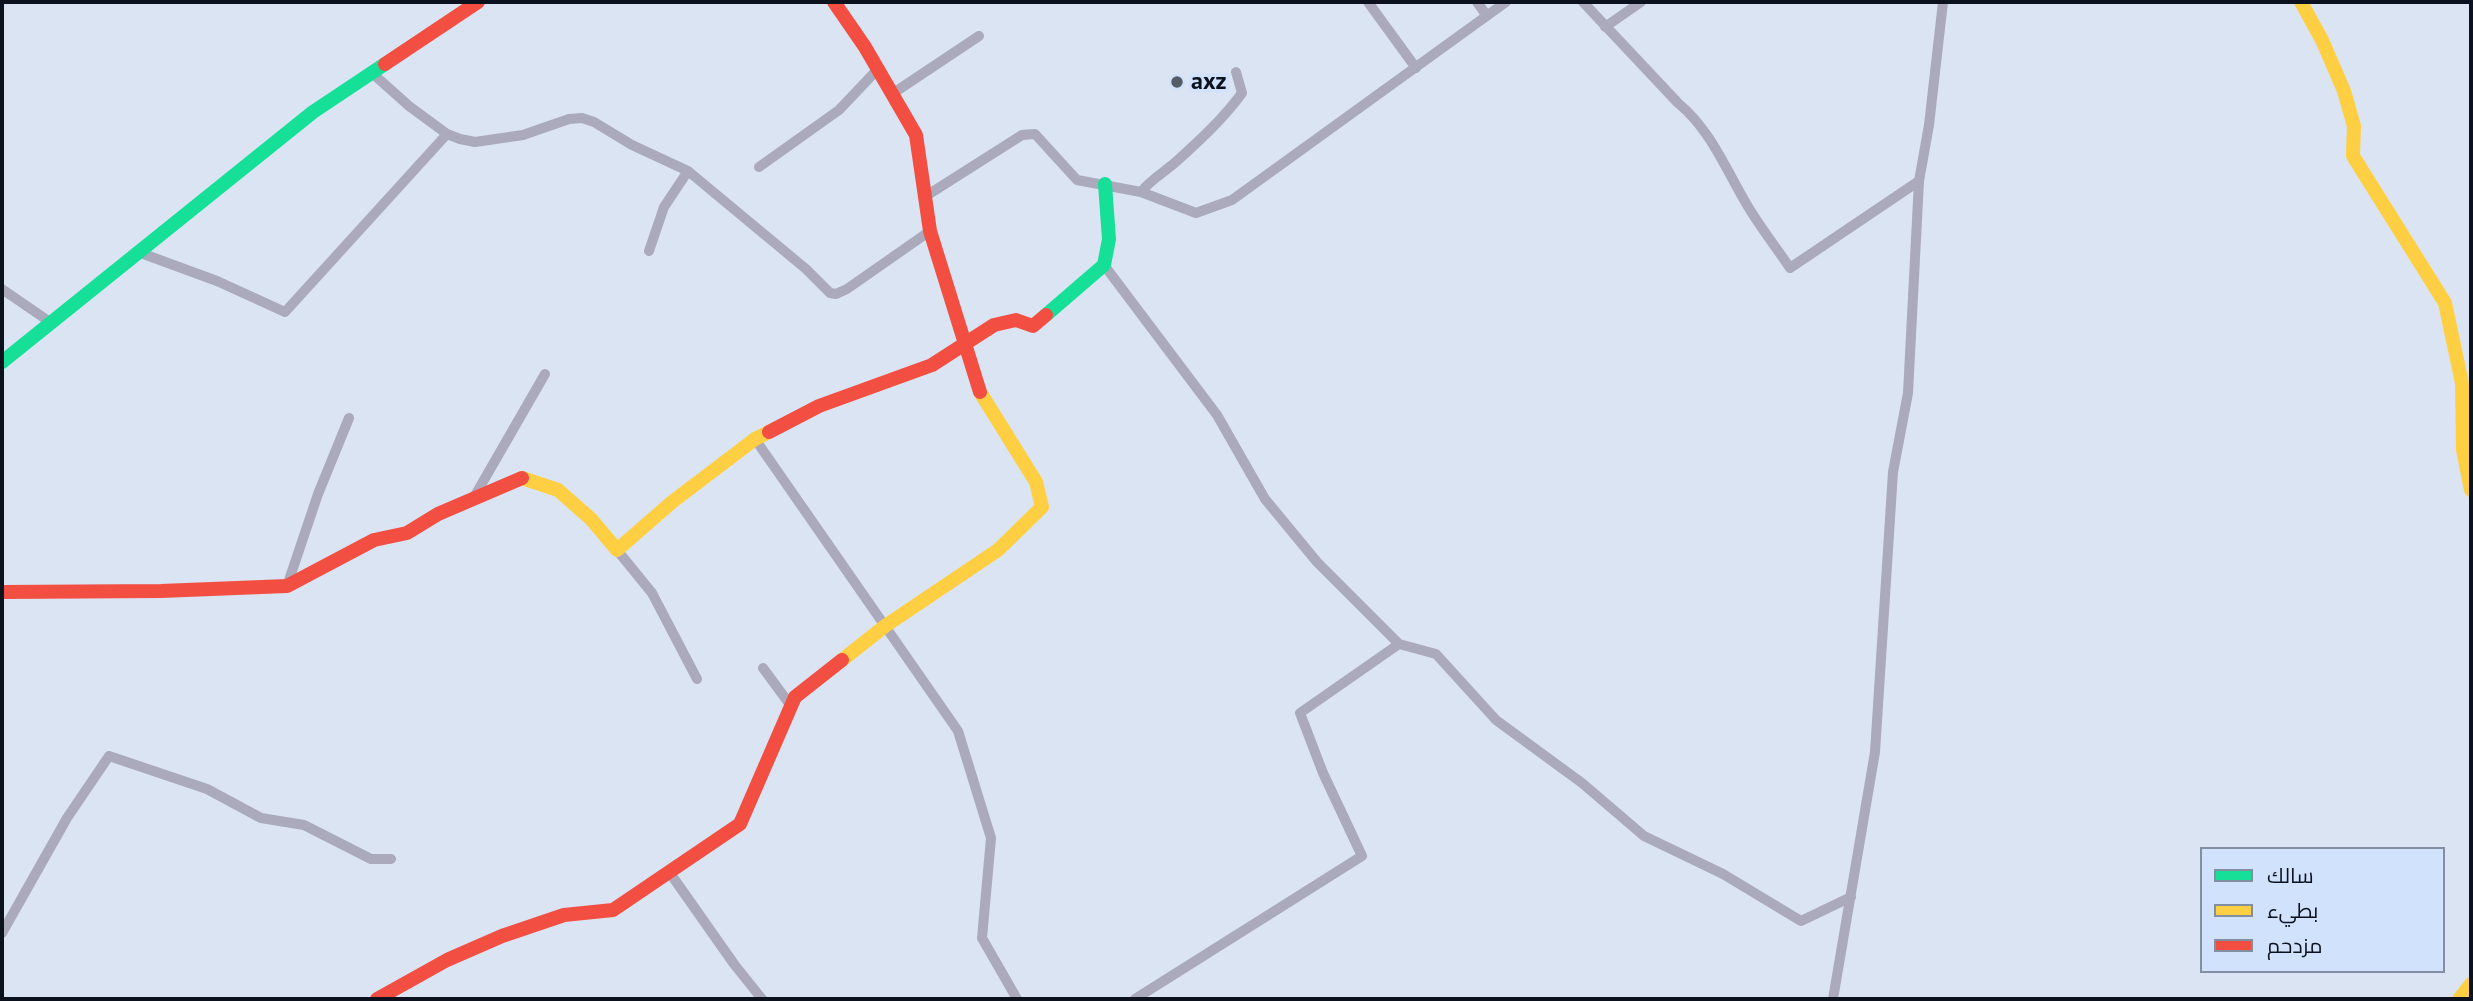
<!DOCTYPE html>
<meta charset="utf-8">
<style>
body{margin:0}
#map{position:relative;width:2473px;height:1001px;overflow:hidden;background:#dbe4f2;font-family:"PT Sans",Cairo,sans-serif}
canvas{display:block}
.frame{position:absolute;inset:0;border:4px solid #0b121d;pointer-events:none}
.legend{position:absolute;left:2200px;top:847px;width:245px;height:126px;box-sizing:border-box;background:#d1e2fc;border:2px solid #828fa3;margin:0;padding:9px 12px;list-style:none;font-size:21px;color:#0b121d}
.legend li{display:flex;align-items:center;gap:14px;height:35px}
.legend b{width:35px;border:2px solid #828fa3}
</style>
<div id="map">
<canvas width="2473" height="1001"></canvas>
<div class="frame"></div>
<ul class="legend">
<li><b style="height:9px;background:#16e098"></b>سالك</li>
<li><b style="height:9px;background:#ffcf43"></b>بطيء</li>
<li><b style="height:9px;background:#f24e42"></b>مزدحم</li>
</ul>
</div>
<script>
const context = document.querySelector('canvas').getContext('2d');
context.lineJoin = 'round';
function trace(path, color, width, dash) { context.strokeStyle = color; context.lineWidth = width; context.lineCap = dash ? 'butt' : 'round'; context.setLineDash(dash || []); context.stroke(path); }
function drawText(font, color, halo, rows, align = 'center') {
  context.font = font + ' "PT Sans",sans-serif'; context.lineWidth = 7; context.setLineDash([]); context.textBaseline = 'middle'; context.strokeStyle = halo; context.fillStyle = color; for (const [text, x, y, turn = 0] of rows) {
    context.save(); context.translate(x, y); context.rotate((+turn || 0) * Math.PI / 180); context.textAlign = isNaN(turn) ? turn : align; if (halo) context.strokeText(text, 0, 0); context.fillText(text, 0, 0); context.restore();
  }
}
const street = new Path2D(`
 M1368,2L1416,68
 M1477,2L1487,16
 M1583,2L1678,103C1711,130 1726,170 1747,205C1760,227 1776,247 1790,268L1919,181
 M1605,27L1641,2
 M372,73L409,106L447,134L460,139L475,142L523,135L569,119L582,118L594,122L632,145L688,171L806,269L830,293L836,294L847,289L930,231
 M892,94L979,36
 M759,167L839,110L877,70
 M1141,192C1151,179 1165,172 1178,160C1200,140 1224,118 1242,93L1236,72
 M926,196L1022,135L1035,134L1077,180L1141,192L1196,213L1232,200L1506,2
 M649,251L664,207L688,171
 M138,252L217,281L285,312L447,134
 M1104,265L1217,415L1265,499L1317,562L1399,644L1436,654L1496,720L1582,783L1644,836L1723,874L1801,921L1851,897
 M2,289L50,322
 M755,439L958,731L991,838L982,938L1017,999
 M473,499L545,374
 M617,550L652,593L697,679
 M287,586L318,494L349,418
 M763,668L791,706
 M670,873L734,964L762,999
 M2,933L67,818L109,756L207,789L261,818L304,825L371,859H391
 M1135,999L1362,856L1323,773L1300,713L1399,644
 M1833,999L1875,752L1893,472L1908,393L1919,181L1929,125L1943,2`);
const fast = new Path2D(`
 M1046,315L1104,265L1109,239L1105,184
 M2,362L313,112L385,64`);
const slow = new Path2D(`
 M2301,2L2322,40L2344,91L2354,126L2353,156L2445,303L2462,383L2463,450L2471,490
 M522,478L558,490L591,519L617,550L672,502L755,439L769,432
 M842,660L885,626L998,550L1042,507L1036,482L980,392
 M2459,999L2471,984`);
const jam = new Path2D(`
 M834,2L865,47L916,135L930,231L980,392
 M385,64L478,2
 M769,432L819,406L932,365L994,325L1016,320L1033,326L1046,315
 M2,592L161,591L287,586L374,540L407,533L438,514L522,478
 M377,999L447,960L502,936L564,915L613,910L740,824L795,697L842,660`);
const markers = [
 [1177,82,7,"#545c68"]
];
const poiNames = [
 ["axz",1191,82]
];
trace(street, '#aba9bc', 10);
trace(fast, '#16e098', 14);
trace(slow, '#ffcf43', 14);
trace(jam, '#f24e42', 14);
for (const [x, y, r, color] of markers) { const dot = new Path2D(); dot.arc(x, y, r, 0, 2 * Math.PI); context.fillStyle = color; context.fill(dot); trace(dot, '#d1e2fc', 2.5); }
drawText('bold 24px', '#0b121d', '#d1e2fc', poiNames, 'left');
</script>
